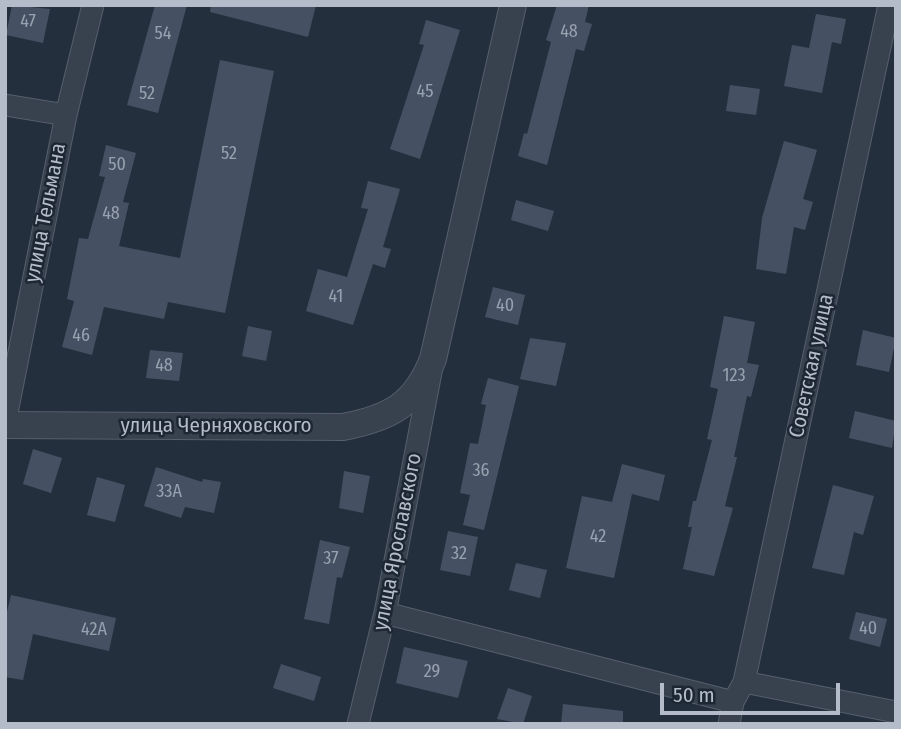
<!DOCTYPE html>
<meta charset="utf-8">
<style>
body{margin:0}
#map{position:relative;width:901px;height:729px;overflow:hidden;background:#242f3e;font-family:"Fira Sans Condensed",sans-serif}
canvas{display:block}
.frame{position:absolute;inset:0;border:7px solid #b4bcc9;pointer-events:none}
.scale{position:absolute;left:660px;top:683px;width:180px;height:32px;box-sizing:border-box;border:4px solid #b4bcc9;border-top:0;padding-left:9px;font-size:21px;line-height:24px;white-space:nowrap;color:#b4bcc9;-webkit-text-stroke:5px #1d2633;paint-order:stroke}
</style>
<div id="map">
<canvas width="901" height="729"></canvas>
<div class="frame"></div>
<div class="scale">50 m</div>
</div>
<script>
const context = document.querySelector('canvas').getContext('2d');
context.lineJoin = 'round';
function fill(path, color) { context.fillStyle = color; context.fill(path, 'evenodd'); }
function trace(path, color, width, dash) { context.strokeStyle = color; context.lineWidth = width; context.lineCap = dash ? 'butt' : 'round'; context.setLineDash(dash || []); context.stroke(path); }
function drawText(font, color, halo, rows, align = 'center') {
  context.font = font + ' "Fira Sans Condensed",sans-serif'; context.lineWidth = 5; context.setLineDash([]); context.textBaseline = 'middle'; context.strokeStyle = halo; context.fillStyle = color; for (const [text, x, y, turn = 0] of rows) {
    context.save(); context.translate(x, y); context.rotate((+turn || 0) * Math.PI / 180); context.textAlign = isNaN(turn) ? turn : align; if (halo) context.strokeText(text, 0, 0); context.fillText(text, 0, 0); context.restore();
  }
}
const building = new Path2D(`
 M12,5L50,9L43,43L6,35Z
 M155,5H187L158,113L127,105Z
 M211,5H316L308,37L210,12Z
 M557,5H589L585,22L592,24L584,51L576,49L547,165L518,156L524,133L527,134L551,42L546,40Z
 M816,14L846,19L841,44L832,42L822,93L784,86L792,45L809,48Z
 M426,20L460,30L420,159L390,149L424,45L419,44Z
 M220,60L274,71L225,313L168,302L164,319L104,307L92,355L62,347L74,301L67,299L79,238L88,239L105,177L99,176L106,145L136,153L123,202L129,203L119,246L180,258Z
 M730,85L760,89L756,115L726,111Z
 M784,141L817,150L803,199L813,202L805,230L794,227L786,274L756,269L762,218Z
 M368,181L400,189L383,247L391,249L385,268L373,264L353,325L306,311L318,269L347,277L368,209L361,208Z
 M516,200L554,211L548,231L511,220Z
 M493,287L525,295L518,325L485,317Z
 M724,316L755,322L747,363L759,365L751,397L747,396L734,457H737L725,506L733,508L714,576L683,569L692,527H688L693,501H696L712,440L707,439L718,389L710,387Z
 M248,326L272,331L266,361L242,356Z
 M863,330L896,338L889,372L856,365Z
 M530,338L566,343L556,386L520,379Z
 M150,350L183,353L179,381L146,378Z
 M488,378L519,386L484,530L463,525L470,495L460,493L470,443L478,444L486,405L481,404Z
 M855,411L896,421L892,448L849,438Z
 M33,449L62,458L51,493L23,484Z
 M622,464L665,475L659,501L632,494L614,578L566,568L582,496L612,502Z
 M156,467L202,482L203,479L221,482L214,513L185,507L181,518L144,506Z
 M344,471L370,476L363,513L339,508Z
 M97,477L125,485L115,522L87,515Z
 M833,485L874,496L863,535L854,532L844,575L812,568Z
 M448,531L478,537L470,576L440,570Z
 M320,540L350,547L342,578L337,577L329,624L304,619Z
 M516,563L547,570L540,598L509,590Z
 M11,595L116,618L109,651L33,634L23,680L5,677V620Z
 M856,612L887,619L880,647L849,639Z
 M404,647L468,661L458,698L396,683Z
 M281,664L321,677L314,701L273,688Z
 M508,688L532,696L523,724L497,719Z
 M563,704L623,711V724H561Z`);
const minor = new Path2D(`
 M5,105L66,115
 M5,423L66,115L93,5
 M385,613L733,702
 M744,682L896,712
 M358,724L385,613L431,372
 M729,724L733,702L744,682L889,5`);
const tertiary = new Path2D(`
 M5,425L343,427C390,418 415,405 433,359L513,5`);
const numberNames = [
 ["47",28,22],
 ["48",569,32],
 ["54",163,34],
 ["45",425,92],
 ["52",147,94],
 ["52",229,154],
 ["50",117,165],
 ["48",111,214],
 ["41",336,297],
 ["40",505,306],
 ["46",81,336],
 ["48",164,366],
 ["123",734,376],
 ["36",481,471],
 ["33А",169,492],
 ["42",598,537],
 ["32",459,554],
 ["37",331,559],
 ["40",868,629],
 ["42А",94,630],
 ["29",432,672]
];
const streetNames = [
 ["улица Тельмана",46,213,-79],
 ["Советская улица",812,366,-78],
 ["улица Черняховского",216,426],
 ["улица Ярославского",398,542,-79]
];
fill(building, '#455162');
trace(minor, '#565f6c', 23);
trace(tertiary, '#565f6c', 28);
trace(minor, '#38414e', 21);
trace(tertiary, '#38414e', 26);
drawText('18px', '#98a1af', null, numberNames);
drawText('21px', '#b4bcc9', '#1d2633', streetNames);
</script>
